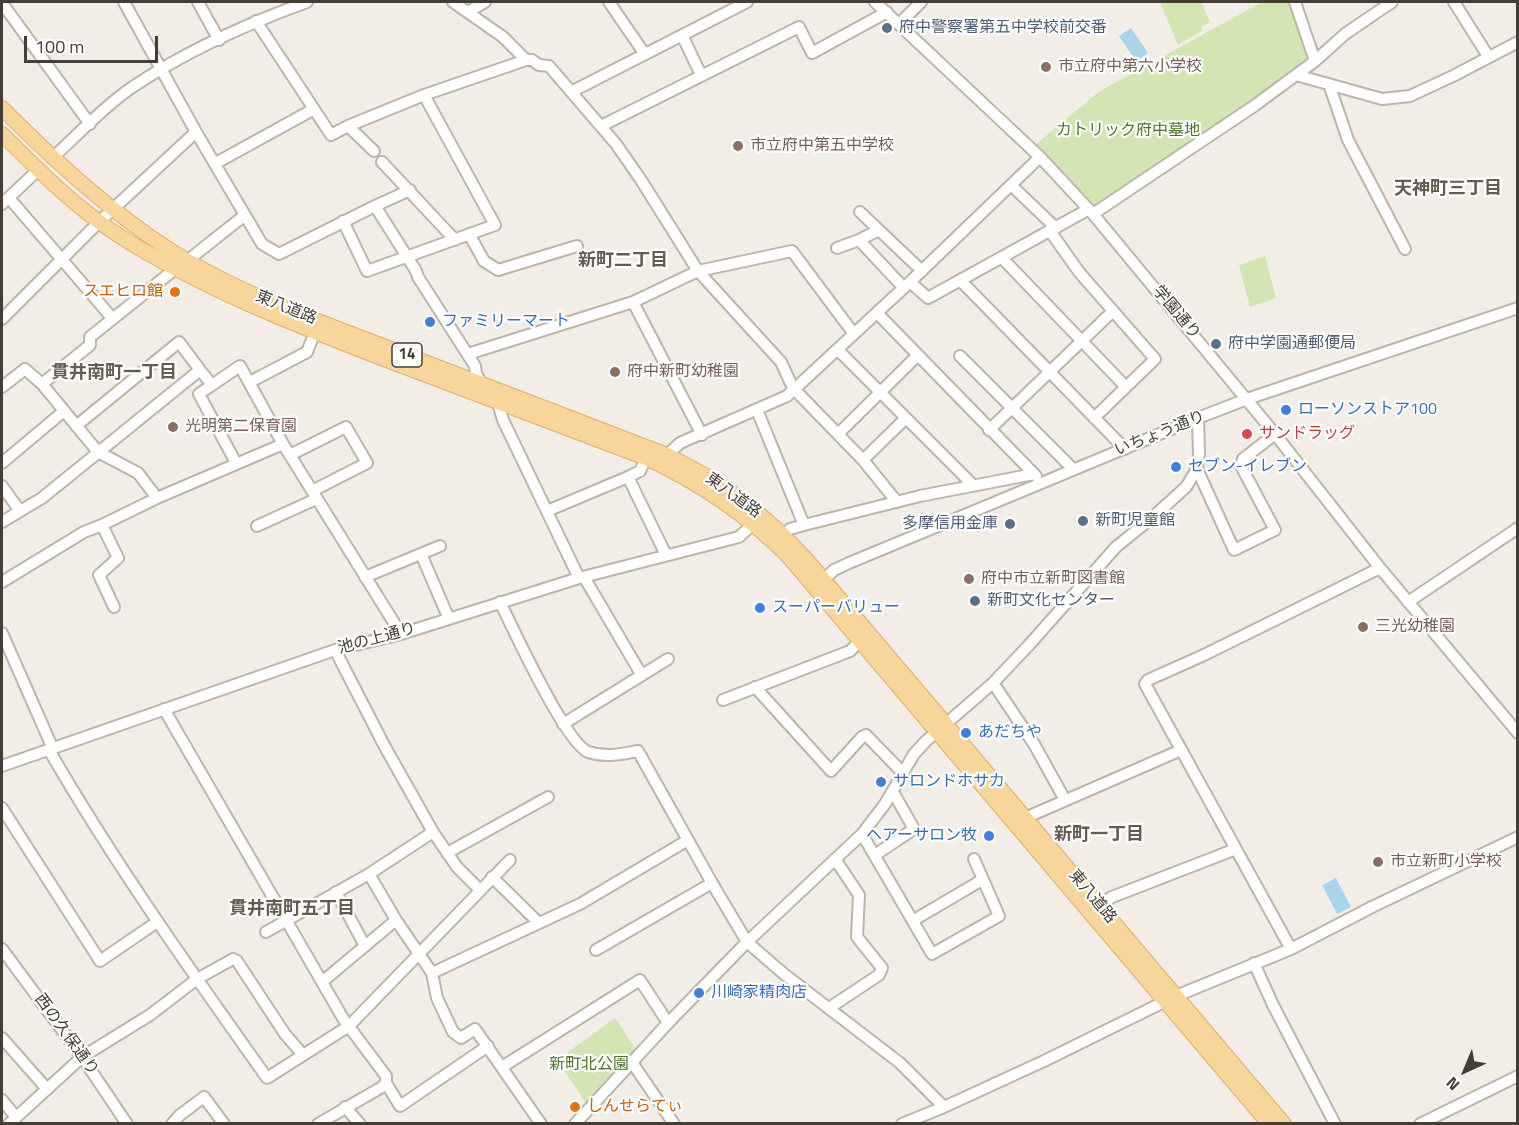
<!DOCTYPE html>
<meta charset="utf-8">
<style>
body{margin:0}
#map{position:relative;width:1519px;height:1125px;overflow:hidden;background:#f2eee7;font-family:"Titillium Web",sans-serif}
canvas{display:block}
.frame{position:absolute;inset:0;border:3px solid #453e36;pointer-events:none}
.north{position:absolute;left:1435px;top:1041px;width:60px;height:60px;-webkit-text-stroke:4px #fff;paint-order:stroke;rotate:224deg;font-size:16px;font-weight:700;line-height:24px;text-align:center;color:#453e36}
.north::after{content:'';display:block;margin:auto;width:21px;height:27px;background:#453e36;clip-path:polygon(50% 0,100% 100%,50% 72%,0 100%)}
.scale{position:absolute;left:24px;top:36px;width:134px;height:27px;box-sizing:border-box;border:3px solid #453e36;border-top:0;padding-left:8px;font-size:18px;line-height:21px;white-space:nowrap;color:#453e36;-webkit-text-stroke:4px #fff;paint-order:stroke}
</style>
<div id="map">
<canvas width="1519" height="1125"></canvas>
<div class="frame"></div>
<div class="north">N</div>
<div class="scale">100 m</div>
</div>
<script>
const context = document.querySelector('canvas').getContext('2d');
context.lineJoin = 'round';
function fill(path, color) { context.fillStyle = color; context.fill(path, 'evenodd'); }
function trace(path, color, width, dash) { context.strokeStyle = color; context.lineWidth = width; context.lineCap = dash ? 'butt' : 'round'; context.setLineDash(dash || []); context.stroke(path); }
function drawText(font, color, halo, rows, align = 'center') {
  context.font = font + ' "Titillium Web","Noto Sans JP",sans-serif'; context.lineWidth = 4.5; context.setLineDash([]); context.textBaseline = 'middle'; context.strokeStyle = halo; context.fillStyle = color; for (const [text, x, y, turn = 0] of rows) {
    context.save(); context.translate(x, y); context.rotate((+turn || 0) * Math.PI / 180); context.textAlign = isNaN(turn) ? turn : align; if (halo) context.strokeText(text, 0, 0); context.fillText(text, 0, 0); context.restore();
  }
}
const green = new Path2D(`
 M1160,2H1201L1210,22L1201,27L1202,31L1178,45Z
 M1262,2H1291L1311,61L1100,211L1035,145L1100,91Z
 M1265,256L1276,298L1250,307L1239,265Z
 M615,1018L636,1049L586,1103L557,1060Z`);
const water = new Path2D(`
 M1131,28L1148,53L1136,61L1119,36Z
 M1336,878L1351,907L1337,914L1322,885Z`);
const minor = new Path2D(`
 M124,2L196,132L262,244L279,254L375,206L416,271L418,277L475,366L476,374L483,385
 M198,2L219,40
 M453,2L503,37L526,60
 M609,2L644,53
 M875,2L1040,157L1093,214L1275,434L1380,568L1518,733
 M1295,2L1315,61
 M1454,2L1488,56
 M2,3L90,124
 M468,12L485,2
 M256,21L331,135L348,126L424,95L526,60H532L539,65L549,66L616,144L641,180L698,271L781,362L793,388L863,460L897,502
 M899,24L921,2
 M682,35L701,75
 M1296,75L1382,99L1410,96L1455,75L1518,42
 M1329,84L1348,140L1405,249
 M571,92L747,2
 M348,126L374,151
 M601,126L799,27L812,53L887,12
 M52,158C78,135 102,108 131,88C183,53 249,23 307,2
 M382,162L455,240
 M216,163L314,109
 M1011,185L1056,228
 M9,198L113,319
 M2,204L38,170
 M375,206L410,190
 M860,212L922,271
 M1093,214L1254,106L1315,61L1345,34L1392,2
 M343,221L367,271L495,225L424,95
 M1050,231L1079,272L1155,359L1094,418
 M469,234L484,261L498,270L577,246
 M859,240L904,288
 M837,248L859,240L879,230
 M1002,258L1126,387
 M187,261L245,215
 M175,269L90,337V345L42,384L98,452L138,473L157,498L283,444
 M961,281L1125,449
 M910,282L928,298L1089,209
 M633,302L702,435
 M877,313L1036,476
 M2,319L99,222L196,132
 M838,350L973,485
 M468,354L633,302L698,271L792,251L854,334
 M960,356L1073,469
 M200,370L212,385L199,394L236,463
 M250,382L307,352L315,332
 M212,385L240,366L283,444L401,634
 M2,387L25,369L42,384
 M495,399L498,403L503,420L579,578
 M757,410L804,525
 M989,430L1112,312
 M838,434L917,356
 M290,455L346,427L367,463L312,491
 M667,455L680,443L787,396L910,282L1040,157
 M863,460L906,418
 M2,463L64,411
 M1197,469L1234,550L1275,530L1241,466L1243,459L1275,434
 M628,477L666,555
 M2,486L20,511
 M547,511L628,477L640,471L646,458
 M2,522L42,498L200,370L179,342L76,426
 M102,525L118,558L99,575L114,607
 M257,526L316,499
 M783,535L790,529L804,525L920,496L1034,474
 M421,554L449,619
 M365,577L440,546
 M584,577L641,674
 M2,582L84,532L102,525L157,498
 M819,584L834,570L849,563L1198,418L1247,399L1518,308
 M500,602C513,629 566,743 588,752C606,758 620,754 638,751L712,883L747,942L784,974L900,1063L944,1107
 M1408,602L1518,528
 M2,633L53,749
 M993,683L1034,744L1065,800
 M755,687L831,771L862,737L866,735L902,772
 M723,700L850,651L860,641
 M164,709L344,1020L386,1076V1083L382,1087L318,1124
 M563,724L668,659
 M49,750C115,864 191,971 267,1078L349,1026L510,860
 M2,766L335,650L401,634L579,578L739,537L754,523
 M2,808L100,961L157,922
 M1025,818L1181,750
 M433,832L457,867L480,890
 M862,834L932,954L999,916L974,859
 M447,853L548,797
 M875,855L914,829L893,792
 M369,874L396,920L432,973L437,998L453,1032L461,1038L475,1029L541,1124
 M492,877L539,923
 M336,892L365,946
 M1098,906L1112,897L1236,849
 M914,920L982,880
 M266,932L369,874L433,832L385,747L335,650
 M2,949L82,1057L127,1124
 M1291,949L1145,684L1148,680L1204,655L1380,568
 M596,950L712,883
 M1254,963L1273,1005L1335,1124
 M432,973L580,904L688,840
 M322,982L396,920
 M829,1008L879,975L882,968L857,937L859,895L835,859
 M2,1038L47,1089
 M631,1061L674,1124
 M502,1067L640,980L668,1023
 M386,1083L400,1106L488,1046
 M2,1100L16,1117
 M345,1107L360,1124
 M9,1124L82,1057L150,1015L197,979L233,959L237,961L285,1034L303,1055
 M172,1124L180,1115L204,1097L224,1124
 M575,1124L668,1023L747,942L862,834L885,804L914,754L926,741L993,683L1029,645L1116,547L1154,516L1186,487L1197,469L1199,454L1198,418
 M902,1124L944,1107L1044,1061L1176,996L1291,949L1372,907L1518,837
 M1420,1124L1518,1076`);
const major = new Path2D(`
 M2,108C54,160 110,212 173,252C212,277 254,295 297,313L667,455L712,479L746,502L783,535L806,559L1284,1124
 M2,134C39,171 77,209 121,237C204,289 293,324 384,359C471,392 559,425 646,458C700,483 746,514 788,556L1269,1124`);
const markers = [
 [887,28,6,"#5c6f8a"],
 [1046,67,6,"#8d6e63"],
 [738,146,6,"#8d6e63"],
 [175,292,6,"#e8710a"],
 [430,322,6,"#3f7fe0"],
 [1216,344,6,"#5c6f8a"],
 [615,372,6,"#8d6e63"],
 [1286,410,6,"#3f7fe0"],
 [173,427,6,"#8d6e63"],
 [1247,434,6,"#e0444e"],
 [1176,467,6,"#3f7fe0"],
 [1083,521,6,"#5c6f8a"],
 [1010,524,6,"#5c6f8a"],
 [969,579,6,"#8d6e63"],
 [975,601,6,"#5c6f8a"],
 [760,608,6,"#3f7fe0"],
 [1363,627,6,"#8d6e63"],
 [966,733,6,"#3f7fe0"],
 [881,782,6,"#3f7fe0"],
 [989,836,6,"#3f7fe0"],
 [1378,862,6,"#8d6e63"],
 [699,993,6,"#3f7fe0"],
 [575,1107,6,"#e8710a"]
];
const shields = [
 [407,355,30]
];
const shieldNames = [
 ["14",407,355]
];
const serviceNames = [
 ["府中警察署第五中学校前交番",899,28],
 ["府中学園通郵便局",1228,344],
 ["新町児童館",1095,521],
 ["多摩信用金庫",998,524,"right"],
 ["新町文化センター",987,601]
];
const educationNames = [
 ["市立府中第六小学校",1058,67],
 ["市立府中第五中学校",750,146],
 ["府中新町幼稚園",627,372],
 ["光明第二保育園",185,427],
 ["府中市立新町図書館",981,579],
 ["三光幼稚園",1375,627],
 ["市立新町小学校",1390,862]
];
const parkNames = [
 ["カトリック府中墓地",1128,131],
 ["新町北公園",589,1065]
];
const foodNames = [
 ["スエヒロ館",163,292],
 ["しんせらてぃ",587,1107,"left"]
];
const streetNames = [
 ["東八道路",286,308,22],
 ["学園通り",1176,313,50],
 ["いちょう通り",1160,434,-22],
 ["東八道路",733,496,36],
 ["池の上通り",377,639,-15],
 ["東八道路",1092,897,50],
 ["西の久保通り",66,1035,54]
];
const shopNames = [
 ["ファミリーマート",442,322],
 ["ローソンストア100",1298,410],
 ["セブン-イレブン",1188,467],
 ["スーパーバリュー",772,608],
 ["あだちや",978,733],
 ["サロンドホサカ",893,782],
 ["ヘアーサロン牧",977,836,"right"],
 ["川崎家精肉店",711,993]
];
const healthNames = [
 ["サンドラッグ",1259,434]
];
const neighbourhoodNames = [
 ["天神町三丁目",1448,190],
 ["新町二丁目",623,262],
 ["貫井南町一丁目",114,374],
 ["新町一丁目",1099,836],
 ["貫井南町五丁目",292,910]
];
fill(green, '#d2e5b2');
fill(water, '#a7d6ec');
trace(minor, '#bdb5aa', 14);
trace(major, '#ddb06b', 16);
trace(minor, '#fff', 10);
trace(major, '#f8d59a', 14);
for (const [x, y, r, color] of markers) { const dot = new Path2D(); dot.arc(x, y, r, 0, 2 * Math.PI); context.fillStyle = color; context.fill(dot); trace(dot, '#fff', 2); }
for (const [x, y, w] of shields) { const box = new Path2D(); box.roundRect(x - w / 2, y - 12, w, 24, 4.5); context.fillStyle = '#fff'; context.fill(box); trace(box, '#453e36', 1.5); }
drawText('bold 15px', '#453e36', null, shieldNames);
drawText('16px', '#4e5e75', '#fff', serviceNames, 'left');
drawText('16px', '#785e54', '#fff', educationNames, 'left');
drawText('16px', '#4e742d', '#fff', parkNames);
drawText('16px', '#c56008', '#fff', foodNames, 'right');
drawText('16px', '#453e36', '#fff', streetNames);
drawText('16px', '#366cbe', '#fff', shopNames, 'left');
drawText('16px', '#be3a42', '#fff', healthNames, 'left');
drawText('bold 18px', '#675b4e', '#fff', neighbourhoodNames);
</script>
